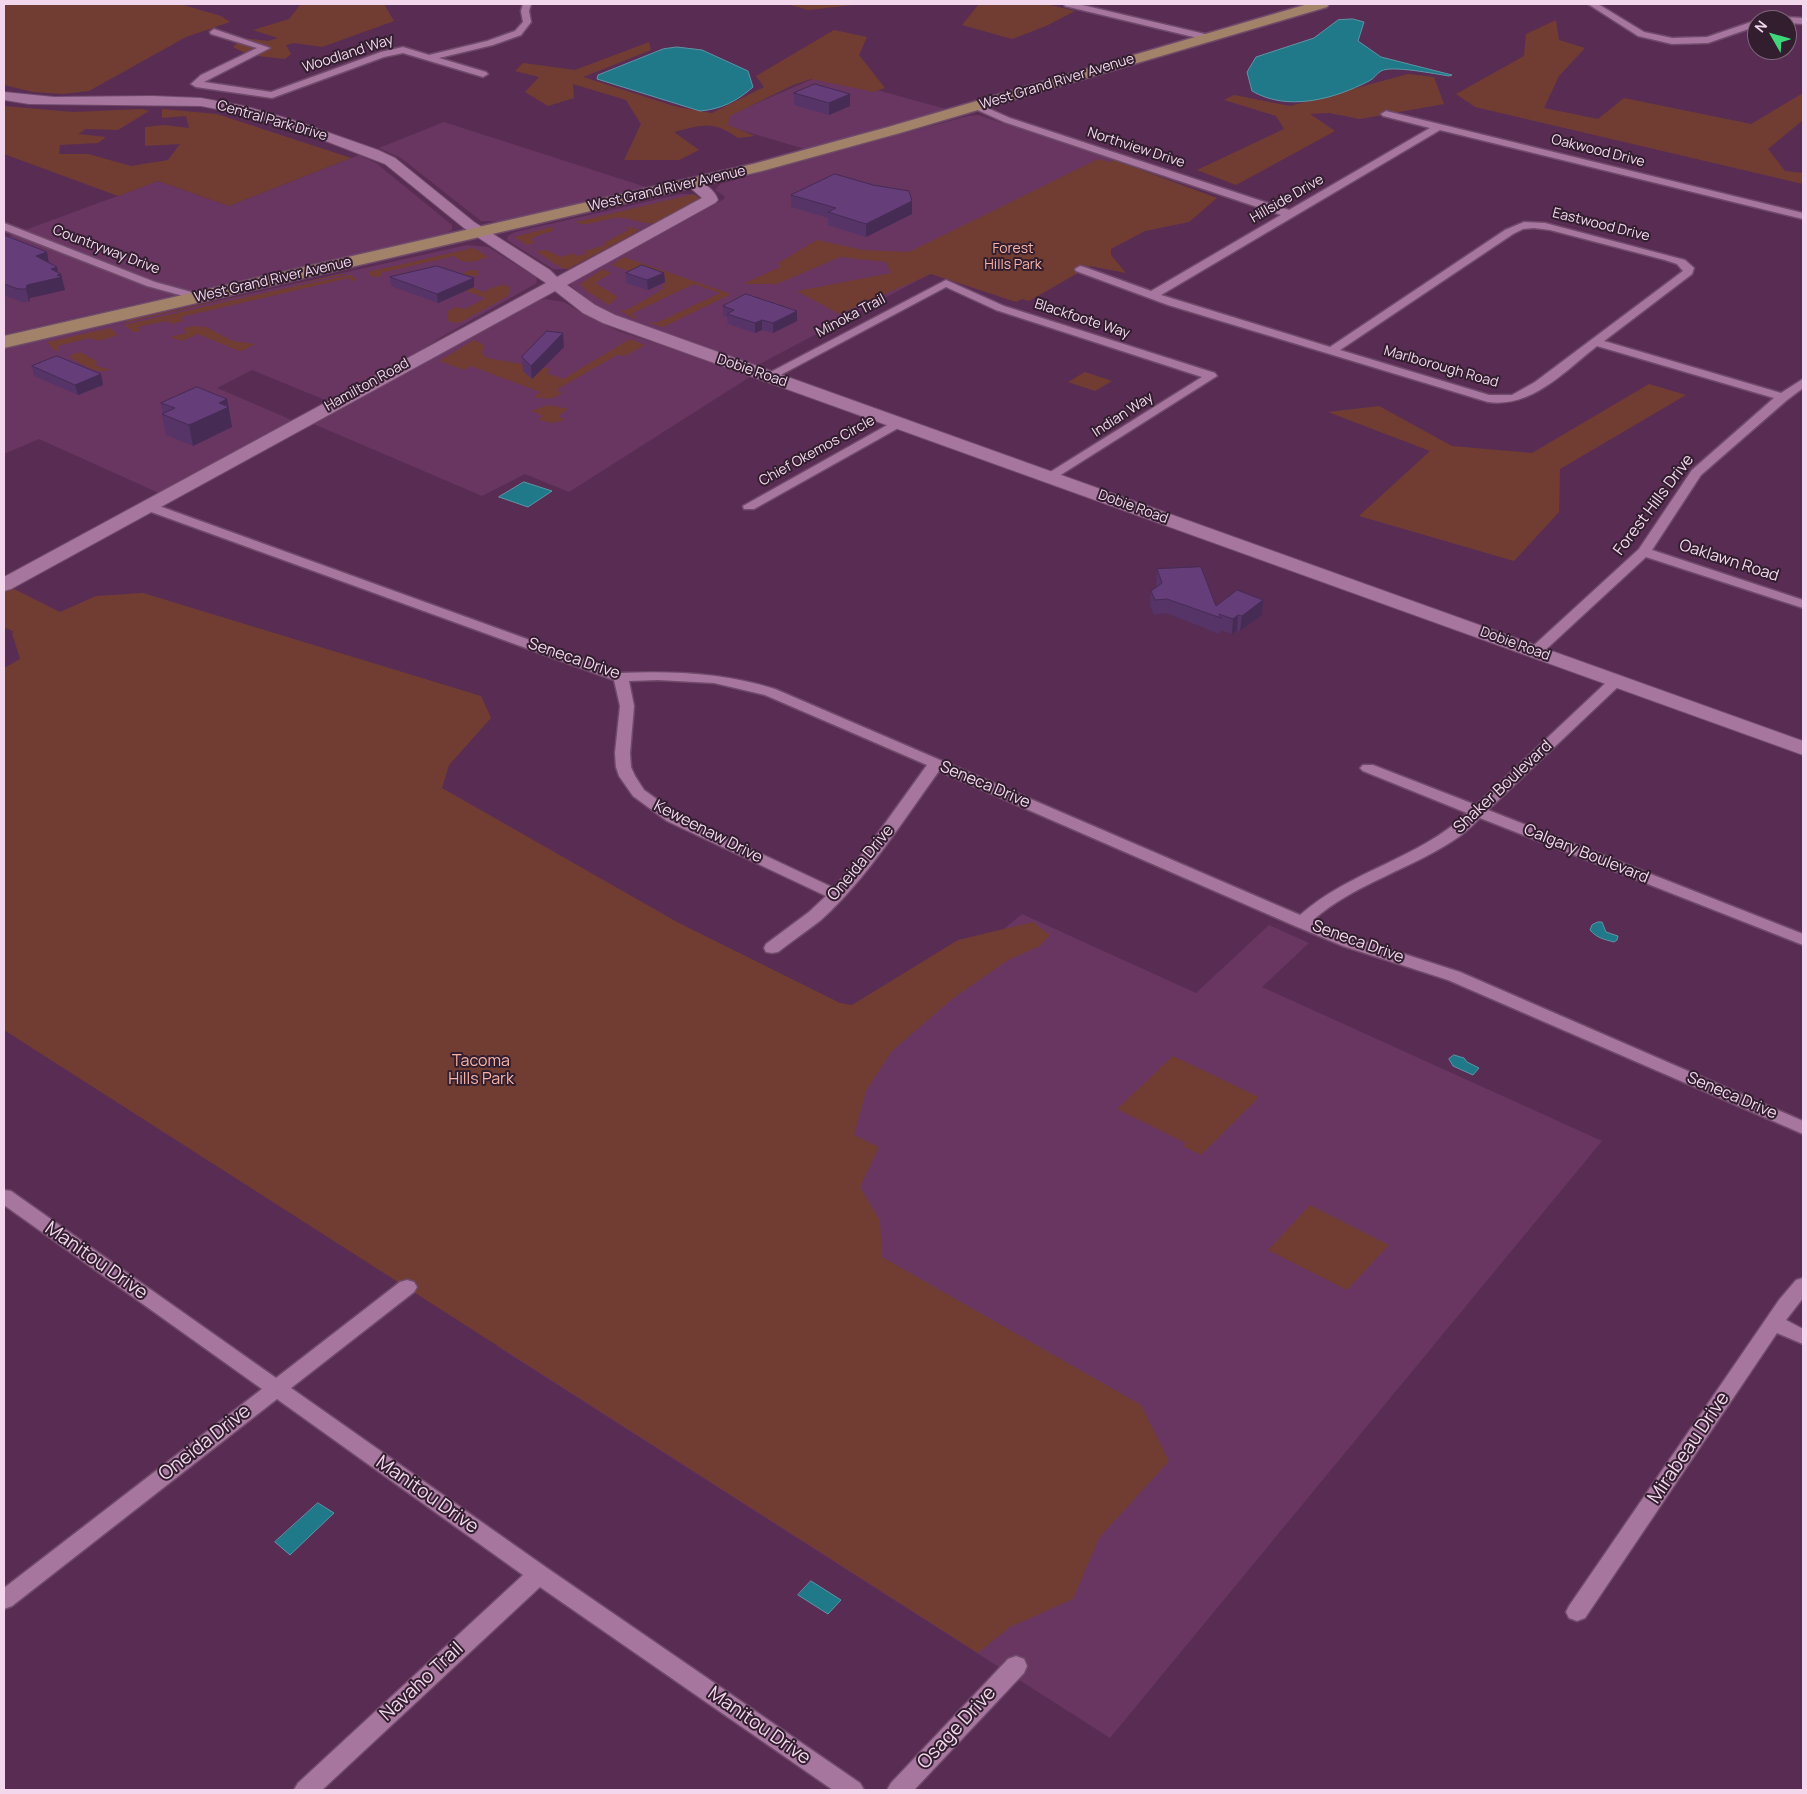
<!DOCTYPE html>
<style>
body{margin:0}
#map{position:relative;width:1807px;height:1794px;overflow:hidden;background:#592d53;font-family:Manrope,sans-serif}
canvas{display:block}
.frame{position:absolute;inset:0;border:5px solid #f2d7ed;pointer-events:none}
.north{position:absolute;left:1747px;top:10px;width:50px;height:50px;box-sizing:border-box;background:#321e2f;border:1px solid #7f687b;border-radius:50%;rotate:308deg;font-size:14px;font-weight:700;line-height:20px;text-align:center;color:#f2d7ed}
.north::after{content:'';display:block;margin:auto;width:18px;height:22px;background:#40d77c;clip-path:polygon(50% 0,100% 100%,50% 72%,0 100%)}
</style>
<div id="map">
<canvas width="1807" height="1794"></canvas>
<div class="frame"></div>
<div class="north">N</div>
</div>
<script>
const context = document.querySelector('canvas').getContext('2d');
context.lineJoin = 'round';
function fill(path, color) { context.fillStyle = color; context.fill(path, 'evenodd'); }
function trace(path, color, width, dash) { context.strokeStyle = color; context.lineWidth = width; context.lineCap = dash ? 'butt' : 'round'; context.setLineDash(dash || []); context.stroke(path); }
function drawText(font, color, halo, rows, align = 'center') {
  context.font = font + ' Manrope,sans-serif'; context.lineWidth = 4; context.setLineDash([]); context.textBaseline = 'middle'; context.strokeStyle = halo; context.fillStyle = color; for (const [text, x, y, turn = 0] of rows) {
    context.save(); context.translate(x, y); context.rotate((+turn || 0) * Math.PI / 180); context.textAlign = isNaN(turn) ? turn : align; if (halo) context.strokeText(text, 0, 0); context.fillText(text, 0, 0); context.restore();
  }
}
const built = new Path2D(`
 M822,75L946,109L805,149L713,122Z
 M978,115L1114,160L908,267L930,274L754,367L619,316L591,302L570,285L574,280L722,200L725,198L724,196L715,190L720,184L968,116Z
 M444,122L649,188L500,221H481L401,158L379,148Z
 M359,155L376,163L452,225V230L447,233L4,334V234L9,236L158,181L229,206Z
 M681,194H693L700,198L568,269H553L507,240L508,236L515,232Z
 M467,245L488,247L536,277L537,283L443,336L403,362L330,402L252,370L217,388L294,421L161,494L39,439L4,454V349Z
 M545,299L564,302L585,315L618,331L753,375L569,492L525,474L482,496L309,422L537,301Z
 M1022,914L1196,993L1269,925L1309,943L1262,987L1602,1141L1110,1738L497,1346Z`);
const green = new Path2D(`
 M4,4H180L221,16L230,22L186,37L89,91L63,94L33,92L4,85Z
 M301,4H384L394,21L322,47L294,43L286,45L291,54L285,59L249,55L233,47L242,38L268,41L278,38L253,30L289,19Z
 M787,4H861L808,10Z
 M979,4H1046L1075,11L1046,26L1012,39L962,25Z
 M1556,20L1559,40L1585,48L1559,76L1544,108L1598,119L1624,98L1751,124L1803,93V120L1768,149L1785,171L1803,173V184L1475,107L1456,94L1524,56L1526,34Z
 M834,30L867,37L859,55L885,88L874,92L811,79L793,85L730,116L728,125L755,136L738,138C712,120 703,125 674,132L699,150L679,160H624L641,124L626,100L573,84L574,98L548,106L525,92L539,77L515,71L523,63L575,70L649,42L651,50L583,77L677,107L712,113L764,87L756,76Z
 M1408,74L1434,77L1444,104L1360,119L1329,113L1310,114L1335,131L1236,185L1197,170L1284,129L1276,116L1224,100L1234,95L1290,106Z
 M4,106L73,112L142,109L149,111L118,130L86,129L78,134L106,137L98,143L60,145L59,154H88L131,166L168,160L180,144L145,146V127L164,125L189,128L186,116L162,118V109L217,114L351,158L229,206L158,181L118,196L4,154Z
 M1098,159L1109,162L1114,160L1217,198L1189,222L1145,231L1111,249V255L1126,273L1090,266L1029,301L1022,299L1016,302L931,274L839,314L797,291L891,273L886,262L840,257L777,284H743L780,267L778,263L817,240L863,250L909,252Z
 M694,194L700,199L655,223C641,225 629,216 615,218C601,219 588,228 575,222Z
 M552,227L554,229L552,231L534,237L532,239L534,243L527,245L514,237Z
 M629,227L637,229V232L568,269C557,268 546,257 536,251L547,250L561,257L574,253L577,256L586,254L584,251L606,245L604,243L630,229L624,228Z
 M473,248L489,257C475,261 465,266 454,256L380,273L383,276L372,277L368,272Z
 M624,257L731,294L663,327L646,322L656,323L720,293L694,284L631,314L637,317L634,319L620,310H627L665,288L661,286L667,283L611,265Z
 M603,269L611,273L595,283L618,297L609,305L588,292L580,284Z
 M470,270L480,271L476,273L480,274L476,276L471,275L456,282L484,292C494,287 501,283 510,287L508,296L459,323L450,322L447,319L448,311L456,307L465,309L486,298L443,283Z
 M341,274H349L281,287L124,323L129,320Z
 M351,275L357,280L352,281L349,278L181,317L183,321L173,324L166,321L138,327L140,330L138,332H134L124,325L282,289Z
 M194,326L206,327L233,341L255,344L244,350L239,351L198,334L181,341L170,337L186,333L184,328Z
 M110,328L118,335L99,341L90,338L57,346L59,349L57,351L54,350L47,342Z
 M630,339L645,345L625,356L617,355L556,390L562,393C554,400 544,399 534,397L540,392L471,366L464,370L439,361L474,340L484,345L482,353L487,358L551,369L546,373L563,379Z
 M75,353H82L98,362L94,364L105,369L111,368C99,377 83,364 72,359L70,356Z
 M1085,372L1112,381L1095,391L1068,382Z
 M1649,384L1686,395L1560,469L1559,512L1514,561L1359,516L1430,451L1328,412L1379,406L1452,446L1532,453Z
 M548,405L568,409L558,416L565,420L552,423L538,420L543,416L531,411Z
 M10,587L60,612L96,596L143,593L481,696L491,718L449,765L442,788L677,922L840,1003L852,1005L958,940L1033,922L1050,935L1040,946L1008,960L951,1000L892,1051L866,1091L854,1135L879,1147L860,1187L880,1221L882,1257L1141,1405L1169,1461L1099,1538L1073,1599L1010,1627L978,1653L4,1030V668L20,659L12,633L14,632L4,627V590Z
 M1173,1056L1259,1097L1201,1155L1183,1146L1186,1143L1117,1109Z
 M1310,1205L1389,1245L1347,1290L1268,1250Z`);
const water = new Path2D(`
 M1353,19L1364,22L1358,41L1381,57L1452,75L1449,76C1436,74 1391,65 1381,71C1376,74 1374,79 1369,81C1334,99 1288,112 1252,91L1247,72L1256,57L1314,38L1338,20Z
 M677,47L702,50L748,71L753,87C737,101 722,109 700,111L597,79L598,75L663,49Z
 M524,482L552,491L528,507L499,497Z
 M1598,922H1602L1606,932L1618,936L1617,940L1614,942C1603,939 1597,938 1590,930L1592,925Z
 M1454,1055L1464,1058L1467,1062L1479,1068L1473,1075L1453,1066L1449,1059Z
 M318,1503L334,1513L290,1555L275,1542Z
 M811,1581L841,1600L828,1614L798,1595Z`);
const street = new Path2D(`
 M523,4H531L529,11L531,22L521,35L493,45L439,58L486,72L488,74L483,77L403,53L384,57L272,98L196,87L191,84L201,75L257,48L211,34L210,32L214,29L270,48L204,82L271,92L381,52L403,47L429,55L487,41L515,31L523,22L521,11Z
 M1064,4H1078L1209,35L1210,37L1206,40L1065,6Z
 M1588,4H1598L1644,32L1672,38L1707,37L1757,20V26L1708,43L1672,44L1638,36Z
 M1787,17L1803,18V24L1787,23V20H1783Z
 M976,103L1010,118L1289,210L1430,128L1383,116L1381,114L1386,111L1803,213V219L1440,130L1161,295L1330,347L1505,230L1524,222L1545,223L1685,260L1694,268L1692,274L1604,341L1781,393L1803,379V388L1787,400L1701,475L1652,550L1803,600V608L1646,557L1541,654H1531L1529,651L1531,648L1639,549L1692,470L1774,398L1597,346C1565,371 1532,408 1488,402L1168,305L1076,271L1075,269L1080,266L1084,267L1151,291L1281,215L1004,122L973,108L971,106ZM1534,228L1550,230L1665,260L1677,264L1683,271L1535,382L1512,395H1489L1340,350L1513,234L1523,229Z
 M4,223L155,282L202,295L204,297L198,300L147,286L4,230Z
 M946,280L1004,306L1215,373L1217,376L1051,481L1047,480L1045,477L1047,474L1202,377L996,310L946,287L773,379H765L763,376Z
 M898,419L904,423L902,426L754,509H744L743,506Z
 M148,502L621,673C674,671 724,673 775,689L1300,915C1351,870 1419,859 1467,813L1363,771L1360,768L1363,765H1373L1476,805L1612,677H1622L1624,680L1622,683L1488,810L1803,934V945L1480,818C1474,824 1467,831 1460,836C1413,869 1357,882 1313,920L1355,938L1460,972L1803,1121V1134L1448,980L1343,946L1295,926L939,771C904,819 866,880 821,920C807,931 792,941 778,952L772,953L766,952L764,948L766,944L809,912L826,896L667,821L633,796L619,776L616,767L615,753L620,706L614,680L143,509L142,506L143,503ZM658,680L714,683L765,695L927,765L868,847L834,888L679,815L644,790L635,776L631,767L630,753L634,706L629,681Z
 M4,1190L11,1191L276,1378L400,1282L407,1280L414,1282L417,1287L414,1292L291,1388L547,1568L860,1783L864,1790H833L540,1587L322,1790H294L298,1783L523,1575L277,1399L12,1606L4,1609V1588L262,1389L4,1205Z
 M1803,1278V1298L1786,1320L1803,1329V1344L1777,1333L1585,1618L1577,1621L1569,1618L1566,1612L1569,1606L1779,1300L1796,1280Z
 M1016,1656L1024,1659L1027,1666L1024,1673L914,1790H887L891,1783L1008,1659Z`);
const secondary = new Path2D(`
 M4,92L54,97L152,96L201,98L244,106L293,120L378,150L395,158L474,222L550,270L557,277L702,198L686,184L688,181C699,178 715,189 718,200L715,203L567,285L595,305L615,315L1803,741V755L603,323L583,313L555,291L11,589L4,591V577L546,283L464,228L385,164L305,133L242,114L201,106L29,104L4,100Z`);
const primary = new Path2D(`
 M1308,4H1329L1327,7L900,133L762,171L4,348V336L753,164L888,127Z`);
const wall = new Path2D(`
 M794,93L850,94V106L829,115L794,105Z
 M791,195L912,214L866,237L828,225V218L791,207Z
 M4,235L47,252L49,263L57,267L58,272L65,290L30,298L29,302H21L4,295Z
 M626,273H664L665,282L648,290L626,283Z
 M390,277L474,287L438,303L391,286Z
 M723,306L797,321L773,333L762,330L755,333L728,324L727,317L723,316Z
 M564,347L532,379L523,371L522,357Z
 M32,366L101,374L103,385L78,395L34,376Z
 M227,399L232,427L193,446L166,435L162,414H163L161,403Z
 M1157,569L1216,606L1263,600L1262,615L1240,631L1237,630L1232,634L1220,630V634L1166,613L1154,615L1150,606L1151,591L1157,587L1156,584Z`);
const shadedWall = new Path2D(`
 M850,94V106L829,115V103Z
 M912,201V214L866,237V224Z
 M47,252L49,265L36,256Z
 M57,267L58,275L61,274L65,290L30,298L29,302L26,289L27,285L51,269Z
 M664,273L665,282L648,290L647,280Z
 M474,278V287L438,303L437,294Z
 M797,311V321L773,333V323Z
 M762,320V330L755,333V323Z
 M563,333L564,347L532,379L531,366Z
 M101,374L103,385L78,395L75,385Z
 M227,399L232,427L193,446L189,425L219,403Z
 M1263,600L1262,615L1240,631L1242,616Z
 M1238,615L1237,630L1232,634L1233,619Z`);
const building = new Path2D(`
 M815,84L850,94L829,103L794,93Z
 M835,174L873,185L909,191L912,201L866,224L828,212L836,208L791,195Z
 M4,235L47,252L36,256L57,267L51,269L61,274L57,275L62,277L27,285L26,289H18L4,284Z
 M642,265L664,273L647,280L626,273Z
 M437,266L474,278L437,294L390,277Z
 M746,294L797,311L773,323L762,320L755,323L727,314L734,310L723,306Z
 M547,331L563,333L531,366L522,357Z
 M57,356L101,374L75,385L32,366Z
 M197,387L227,399L219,403L229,407L189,425L162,414L175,408L161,403Z
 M1201,567L1216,606L1237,590L1263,600L1242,616L1238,615L1233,619L1219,614L1221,618L1167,599L1155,600L1151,591L1162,583L1157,569Z`);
const farStreetnames = [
 ["Woodland Way",348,54,-18],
 ["West Grand River Avenue",1057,82,-17],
 ["Central Park Drive",272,121,16],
 ["Northview Drive",1136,148,18],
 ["Oakwood Drive",1598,151,14],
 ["West Grand River Avenue",667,189,-13],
 ["Hillside Drive",1287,199,-30],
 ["Eastwood Drive",1601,225,14],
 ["Countryway Drive",106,250,21],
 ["West Grand River Avenue",273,280,-13],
 ["Minoka Trail",851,316,-28],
 ["Blackfoote Way",1082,319,18],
 ["Marlborough Road",1441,367,16],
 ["Dobie Road",752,371,19],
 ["Hamilton Road",367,385,-29],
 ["Indian Way",1123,415,-33],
 ["Chief Okemos Circle",817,451,-29],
 ["Dobie Road",1133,507,20],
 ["Dobie Road",1515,644,20]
];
const farParknames = [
 ["Forest",1013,249],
 ["Hills Park",1013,265]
];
const streetNames = [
 ["Forest Hills Drive",1654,505,-53],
 ["Oaklawn Road",1729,561,18],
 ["Seneca Drive",574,659,19],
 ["Seneca Drive",985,785,23],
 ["Shaker Boulevard",1503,787,-43],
 ["Keweenaw Drive",708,832,27],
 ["Calgary Boulevard",1586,854,22],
 ["Oneida Drive",861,863,-50],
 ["Seneca Drive",1358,942,20],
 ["Seneca Drive",1732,1096,23]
];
const parkNames = [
 ["Tacoma",481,1062],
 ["Hills Park",481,1080]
];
const nearStreetnames = [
 ["Manitou Drive",96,1261,35],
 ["Oneida Drive",205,1443,-38],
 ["Mirabeau Drive",1689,1448,-56],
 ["Manitou Drive",427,1495,35],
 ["Navaho Trail",422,1682,-43],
 ["Manitou Drive",759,1726,35],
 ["Osage Drive",957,1728,-47]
];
fill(built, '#683661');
fill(green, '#713d33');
fill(water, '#1f7988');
trace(water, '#5e95a6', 1);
trace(street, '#704a6b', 3);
trace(secondary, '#704a6b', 2);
trace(primary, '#704a6b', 3);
fill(street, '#a7769f');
fill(secondary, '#a7769f');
fill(primary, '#a3826a');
fill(wall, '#563468');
fill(shadedWall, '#462b55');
fill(building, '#643d79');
trace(building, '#462b55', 1);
drawText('14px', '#f2d7ed', '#321e2f', farStreetnames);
drawText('14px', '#f7b4a6', '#321e2f', farParknames);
drawText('16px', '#f2d7ed', '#321e2f', streetNames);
drawText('16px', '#f7b4a6', '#321e2f', parkNames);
drawText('19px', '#f2d7ed', '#321e2f', nearStreetnames);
</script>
